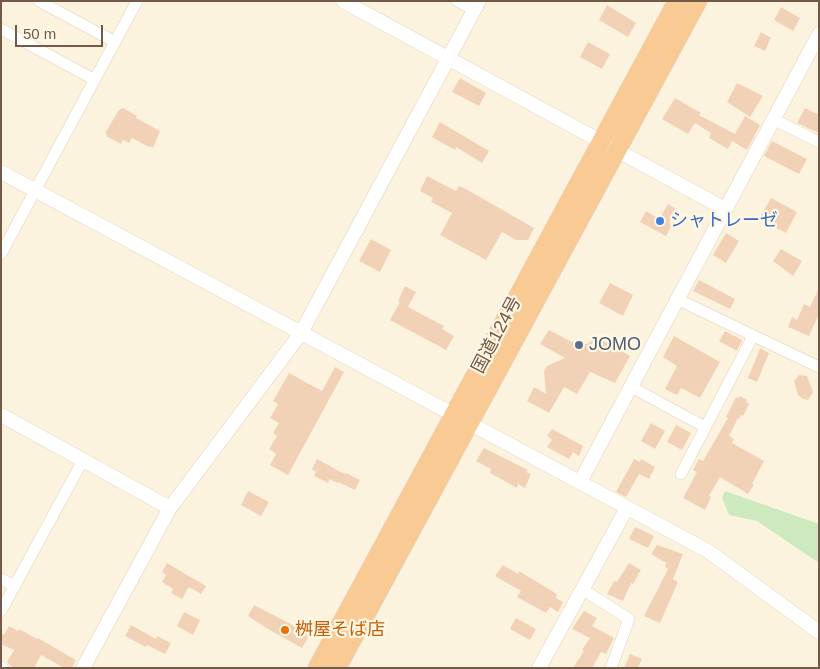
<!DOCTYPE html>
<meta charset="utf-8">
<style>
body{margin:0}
#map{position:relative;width:820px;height:669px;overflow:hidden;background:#fcf3df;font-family:Helvetica,sans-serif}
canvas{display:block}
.frame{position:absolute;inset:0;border:2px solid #735946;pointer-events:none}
.scale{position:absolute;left:15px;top:25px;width:88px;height:22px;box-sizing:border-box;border:2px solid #735946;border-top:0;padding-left:6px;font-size:15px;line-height:18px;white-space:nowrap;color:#735946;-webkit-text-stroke:4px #fff7e5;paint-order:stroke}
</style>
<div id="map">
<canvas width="820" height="669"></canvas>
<div class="frame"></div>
<div class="scale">50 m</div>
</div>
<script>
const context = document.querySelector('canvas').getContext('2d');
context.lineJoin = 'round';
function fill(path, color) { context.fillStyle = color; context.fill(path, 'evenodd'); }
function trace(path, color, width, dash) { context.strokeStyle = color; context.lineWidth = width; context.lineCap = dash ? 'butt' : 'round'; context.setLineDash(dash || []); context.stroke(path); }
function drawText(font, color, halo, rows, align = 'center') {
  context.font = font + ' Helvetica,"Noto Sans JP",sans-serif'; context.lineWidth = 4.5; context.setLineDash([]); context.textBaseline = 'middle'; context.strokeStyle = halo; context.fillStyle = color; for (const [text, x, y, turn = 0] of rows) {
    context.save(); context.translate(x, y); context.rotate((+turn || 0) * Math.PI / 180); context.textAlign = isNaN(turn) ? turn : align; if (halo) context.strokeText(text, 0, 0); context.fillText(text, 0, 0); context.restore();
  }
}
const green = new Path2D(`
 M725,491L819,524V563L757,521L729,515L722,498Z`);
const building = new Path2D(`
 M607,5L636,23L628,37L599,20Z
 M781,7L800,18L793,31L774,20Z
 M761,32L771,38L765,51L754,46Z
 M588,42L610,54L602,69L580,57Z
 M460,78L486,93L479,106L452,92Z
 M737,83L763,96L750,117L727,102Z
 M675,98L701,113L699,115L735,134L745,116L760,125L747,150L732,141L728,149L709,138L711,133L695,123L688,134L662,119Z
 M123,108L137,116L136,118L160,131L153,148L149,146V147L132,138L129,143L123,140L121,144L106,136L107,134L105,133L119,110Z
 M805,108L819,115V133L797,123Z
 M440,122L489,151L482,163L456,147L455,150L432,137Z
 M772,141L807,159L799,174L764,156Z
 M427,176L456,191L459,186L466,189L534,228L528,240H516L502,232L486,260L440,235L452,213L431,202L433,198L420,191Z
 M771,198L797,212L786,233L759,219Z
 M668,204L676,209L669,223L672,224L666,236L640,222L646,211L659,219Z
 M726,233L739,241L726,263L713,255Z
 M371,239L391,250L380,272L359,261Z
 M781,249L802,261L793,276L773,261Z
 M699,280L735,299L730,309L693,291Z
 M610,283L633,295L623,316L599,303Z
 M405,286L416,292L408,307L444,326L442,329L454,336L446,350L390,320L400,302L398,301Z
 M819,288V314L809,336L788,327L792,317L797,320L804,304L810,307Z
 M549,330L576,344H587L597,337L630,356L615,383L590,372L577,394L564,387L549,413L527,401L534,387L546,394L544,371L547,366L565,358L540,344Z
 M725,331L742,340L737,351L719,341Z
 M674,336L720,362L700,398L681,388L677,395L665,389L677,366L663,357Z
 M760,348L769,353L757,382L748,378Z
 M335,367L344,372L288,475L270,465L276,454L269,449L277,436L273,433L279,423L270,418L278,404L273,401L289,373L322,391Z
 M799,375L807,376L813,392L808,400L803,399L798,395L794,381Z
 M740,396L747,400L746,402L749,404L743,416L741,415L739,419L738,418L729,436L734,439L732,443L764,461L752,484L754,485L748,494L720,477L709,496L711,497L705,510L683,498L697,472L693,470L699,459L703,461L728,418L726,417L736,397L739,398Z
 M651,423L665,431L655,449L641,441Z
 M676,425L691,433L682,450L667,442Z
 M552,429L583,446L579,456L573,452L569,459L547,447L552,440L547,436Z
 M484,448L528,470L526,472L531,474L525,488L518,484L517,488L490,473L491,469L476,461Z
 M317,459L345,474L346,473L360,480L355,490L338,482L337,483L330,479L328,483L314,476L316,472L312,469Z
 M634,459L640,462L641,459L655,467L649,479L639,474L626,497L616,492Z
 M248,491L269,502L261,516L241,505Z
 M635,527L654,536L648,548L629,539Z
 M657,545L683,554L673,579L678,582L660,623L644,616L668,569L665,567L666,563L651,554Z
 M167,563L206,586L201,594L189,587L182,599L171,593L173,589L162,582L166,575L162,572Z
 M629,563L641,570L633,584L631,583L623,601L607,594L614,581L617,582Z
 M503,565L518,574L519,571L557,594L556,598L563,602L558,612L550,607L546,613L517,597L521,591L495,576Z
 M254,605L310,634L302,648L268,629L248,616Z
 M584,611L597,618L592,626L614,638L606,654L601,652L592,668H573L584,651L582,650L590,638L572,629Z
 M184,612L200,620L193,635L177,626Z
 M516,618L536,629L530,640L510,629Z
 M131,625L156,639L157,636L171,643L165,654L147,645L146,647L125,636Z
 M9,626L18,631L19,629L37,639L38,638L76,660L72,668H64L41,655L34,668H14L10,665L7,662L14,650L1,644V633L4,635Z
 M630,654L642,659L638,668H624Z`);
const minor = new Path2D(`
 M39,1L115,42
 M457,1L474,10
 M1,29L95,80
 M773,119L819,142
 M1,254L137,1
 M677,299L819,367
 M631,387L705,427
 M681,474L753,336
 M1,579L15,586
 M582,589L629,619L611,668
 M1,611L83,460
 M1,667L3,668`);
const tertiary = new Path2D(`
 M343,1L725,209
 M1,172L708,551L819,632
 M1,415L170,508
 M580,482L819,34
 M83,668L170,508L301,333L479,1
 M539,668L627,508`);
const trunk = new Path2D(`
 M317,668L677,1
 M337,668L698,1`);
const markers = [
 [660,221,5,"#3f7fe0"],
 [579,345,5,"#5c6f8a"],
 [285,630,5,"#e8710a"]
];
const shopNames = [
 ["シャトレーゼ",670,221]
];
const streetNames = [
 ["国道124号",497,335,-62]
];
const serviceNames = [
 ["JOMO",589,345]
];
const foodNames = [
 ["桝屋そば店",295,630]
];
fill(green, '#cceabe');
fill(building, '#f2d2b6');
trace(minor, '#e0cfbb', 12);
trace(tertiary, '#e0cfbb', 15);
trace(trunk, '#ddd7d3', 19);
trace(minor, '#fff', 11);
trace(tertiary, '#fff', 14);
trace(trunk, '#faca94', 18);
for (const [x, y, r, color] of markers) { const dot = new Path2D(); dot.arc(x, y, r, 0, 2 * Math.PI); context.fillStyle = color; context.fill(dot); trace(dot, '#fff7e5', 2); }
drawText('18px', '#366cbe', '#fff7e5', shopNames, 'left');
drawText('18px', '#735946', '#fff7e5', streetNames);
drawText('18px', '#4e5e75', '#fff7e5', serviceNames, 'left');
drawText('18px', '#c56008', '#fff7e5', foodNames, 'left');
</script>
